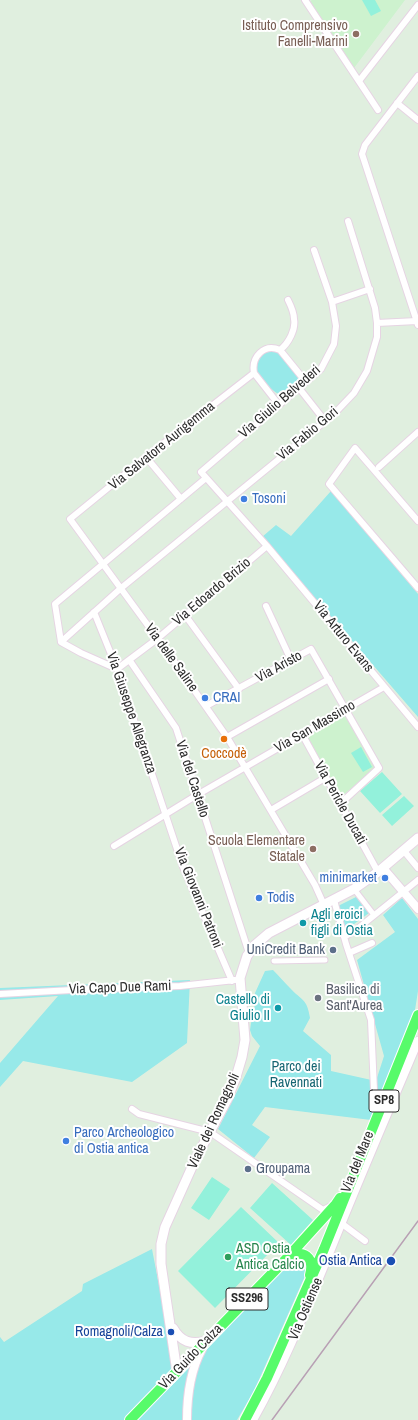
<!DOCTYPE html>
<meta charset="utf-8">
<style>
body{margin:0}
canvas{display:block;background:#e0efdf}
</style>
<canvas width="418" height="1420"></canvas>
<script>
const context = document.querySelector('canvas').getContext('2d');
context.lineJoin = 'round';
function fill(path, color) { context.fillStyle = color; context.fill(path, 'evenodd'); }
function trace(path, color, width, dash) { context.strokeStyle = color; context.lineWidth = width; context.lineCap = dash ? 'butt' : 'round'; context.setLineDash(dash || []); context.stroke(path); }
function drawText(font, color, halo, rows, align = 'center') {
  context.font = font + ' "Archivo Narrow",sans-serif'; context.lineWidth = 4; context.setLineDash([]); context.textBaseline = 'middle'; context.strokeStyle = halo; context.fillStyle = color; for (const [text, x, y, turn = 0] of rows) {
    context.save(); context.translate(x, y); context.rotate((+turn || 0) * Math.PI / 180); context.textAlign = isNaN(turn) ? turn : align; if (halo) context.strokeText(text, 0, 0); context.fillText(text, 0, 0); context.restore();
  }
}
const education = new Path2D(`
 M312,0H405L354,68L310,1Z
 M345,713L375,766V768L340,798L307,736Z`);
const green = new Path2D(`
 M273,350L281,354L302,380L283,395C274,395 258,376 255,367L261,352Z
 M331,491L418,594V717L262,537L276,525L291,536Z
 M356,897L369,913L346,930L338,906Z
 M402,898L418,919V991L415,1010L371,1120L265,1107L252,1125L270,1137L254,1158L218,1129L260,1046L252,1036L250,1030L251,1023L254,1016L255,993L265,971L273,970C279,976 284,982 290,988C302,1001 307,998 310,1018L303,1031L331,1055V1071L376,1081L384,1056L357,960L395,932L383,915Z
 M190,980L187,1043L132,1082L23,1061L0,1087V1063L58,996L0,1000V988Z
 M152,1249L177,1379L294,1256L303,1259L309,1267L254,1391L237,1420H0V1337L4,1342L82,1291L83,1284Z`);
const pitch = new Path2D(`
 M362,0H375L381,11L371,16Z
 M361,747L372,767L363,772L351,753Z
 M382,772L402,794L380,813L360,791Z
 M404,796L414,806L392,826L382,815Z
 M212,1177L230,1189L209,1220L191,1208Z
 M272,1183L313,1220L291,1245L250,1208Z
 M241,1207L279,1243L215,1308L178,1271Z`);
const pedestrian = new Path2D(`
 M354,889L374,915
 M274,961L325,960`);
const minor = new Path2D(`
 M305,0L378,110
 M418,76L365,145L362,154L418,325
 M359,81L418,5
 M397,103L418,120
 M314,250L332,302L336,326L334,344L321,369L201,472L267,546L418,727
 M332,302L370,289
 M377,323L417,321
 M280,350C289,343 296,329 294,319C294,312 291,306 288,300
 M254,373L146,457L70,519L171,657L227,737L315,885L324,905
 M299,388L325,421
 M279,405L254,373C251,357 264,343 280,350L306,382
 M146,457L181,499
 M379,467L418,432
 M206,478L55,604L61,642L81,653L117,669L157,639L267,546
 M418,521L355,448L329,484L418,588
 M266,606L291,660
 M94,612L117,669L183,867L232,981
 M185,615L239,689
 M61,642L120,589L334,414L354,393L367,371L377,337V323L375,308L348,221
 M130,661L176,728L249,953
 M206,706L311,649L379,768L340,804
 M302,734L378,872
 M227,737L329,679
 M271,810L325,778
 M114,846L197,795L384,687
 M404,851L418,868
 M334,900L346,944L371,1020L374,1091
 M344,937L356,930L418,880
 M349,953L372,943
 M0,994L72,990L180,986L235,980
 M132,1109L139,1114L210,1132L323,1210L329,1207
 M341,1223L365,1241`);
const tertiary = new Path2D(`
 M383,868L418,909
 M187,1420C187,1395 190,1371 202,1349
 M253,1420C284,1365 307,1307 331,1249C359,1179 389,1110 418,1041`);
const secondary = new Path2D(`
 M173,1328C181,1342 191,1345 206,1341
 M177,1372L161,1264V1244L165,1227L196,1158L227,1100L236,1077L242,1057L245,1040L240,978L247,956L255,945L269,933L354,889L378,872L418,838`);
const primary = new Path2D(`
 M288,1257C303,1249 315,1257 310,1275
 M130,1420L288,1257L336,1204L340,1198
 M245,1420L267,1378L324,1249L418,1015`);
const rail = new Path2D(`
 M272,1420L418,1221`);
const markers = [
 [356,34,4,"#8d6e63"],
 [244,499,4,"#3f7fe0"],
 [205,698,4,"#3f7fe0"],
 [224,739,4,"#e8710a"],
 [313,849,4,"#8d6e63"],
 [385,878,4,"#3f7fe0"],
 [259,898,4,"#3f7fe0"],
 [303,923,4,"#0f9aa8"],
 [333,950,4,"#5c6f8a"],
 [318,998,4,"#6b7280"],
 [278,1008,4,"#0f9aa8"],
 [66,1141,4,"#3f7fe0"],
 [248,1169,4,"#5c6f8a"],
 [228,1257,4,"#2e9e5b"],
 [391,1261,5,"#1a4fb4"],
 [171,1332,4,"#1a4fb4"]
];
const shields = [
 [384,1101,30],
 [247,1299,42]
];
const shieldNames = [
 ["SP8",384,1101],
 ["SS296",247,1299]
];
const educationNames = [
 ["Istituto Comprensivo",348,26],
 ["Fanelli-Marini",348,42],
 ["Scuola Elementare",305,841],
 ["Statale",305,857]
];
const streetNames = [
 ["Via Giulio Belvederi",280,402,-41],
 ["Via Fabio Gori",308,434,-40],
 ["Via Salvatore Aurigemma",162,446,-39],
 ["Via Edoardo Brizio",212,592,-40],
 ["Via Arturo Evans",343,637,51],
 ["Via delle Saline",171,658,54],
 ["Via Aristo",279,667,-29],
 ["Via Giuseppe Allegranza",131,713,71],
 ["Via San Massimo",315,727,-30],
 ["Via del Castello",192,779,72],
 ["Via Pericle Ducati",340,803,61],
 ["Via Giovanni Patroni",198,898,68],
 ["Via Capo Due Rami",120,988,-2],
 ["Viale dei Romagnoli",214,1121,-65],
 ["Via del Mare",358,1162,-68],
 ["Via Ostiense",306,1309,-67],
 ["Via Guido Calza",191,1357,-46]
];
const shopNames = [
 ["Tosoni",252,499],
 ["CRAI",213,698],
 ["minimarket",377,878,"right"],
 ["Todis",267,898],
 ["Parco Archeologico",74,1133],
 ["di Ostia antica",74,1149]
];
const foodNames = [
 ["Coccodè",224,754]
];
const cultureNames = [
 ["Agli eroici",311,915],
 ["figli di Ostia",311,931],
 ["Castello di",270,1000,"right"],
 ["Giulio II",270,1016,"right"]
];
const serviceNames = [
 ["UniCredit Bank",325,950],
 ["Groupama",256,1169,"left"]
];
const worshipNames = [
 ["Basilica di",326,990],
 ["Sant'Aurea",326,1006]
];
const parkNames = [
 ["Parco dei",296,1067],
 ["Ravennati",296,1083]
];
const leisureNames = [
 ["ASD Ostia",236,1249],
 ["Antica Calcio",236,1265]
];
const transitNames = [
 ["Ostia Antica",382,1261],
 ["Romagnoli/Calza",163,1332]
];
fill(education, '#cdf2ce');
fill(green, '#97e9e9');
fill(pitch, '#93f1db');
trace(pedestrian, '#e6d4e3', 7);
trace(minor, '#e6d4e3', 8);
trace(tertiary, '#e6d4e3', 10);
trace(secondary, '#e6d4e3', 11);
trace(primary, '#fff', 12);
trace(pedestrian, '#fff', 5);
trace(minor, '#fff', 6);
trace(tertiary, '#fff', 8);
trace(secondary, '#fff', 9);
trace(primary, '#57fb6a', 10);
trace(rail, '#b8a0b4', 1.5);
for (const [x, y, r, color] of markers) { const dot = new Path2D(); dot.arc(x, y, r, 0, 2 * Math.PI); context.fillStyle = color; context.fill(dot); trace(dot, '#fff', 1.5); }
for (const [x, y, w] of shields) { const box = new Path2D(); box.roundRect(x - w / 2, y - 11, w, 22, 3); context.fillStyle = '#fff'; context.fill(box); trace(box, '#2d2d2d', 1); }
drawText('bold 13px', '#2d2d2d', null, shieldNames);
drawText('14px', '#785e54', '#fff', educationNames, 'right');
drawText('14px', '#2d2d2d', '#fff', streetNames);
drawText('14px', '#366cbe', '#fff', shopNames, 'left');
drawText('14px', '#c56008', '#fff', foodNames);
drawText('14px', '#0d838f', '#fff', cultureNames, 'left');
drawText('14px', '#4e5e75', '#fff', serviceNames, 'right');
drawText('14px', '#5b616d', '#fff', worshipNames, 'left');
drawText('14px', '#156572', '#fff', parkNames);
drawText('14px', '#27864d', '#fff', leisureNames, 'left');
drawText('14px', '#164399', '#fff', transitNames, 'right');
</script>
